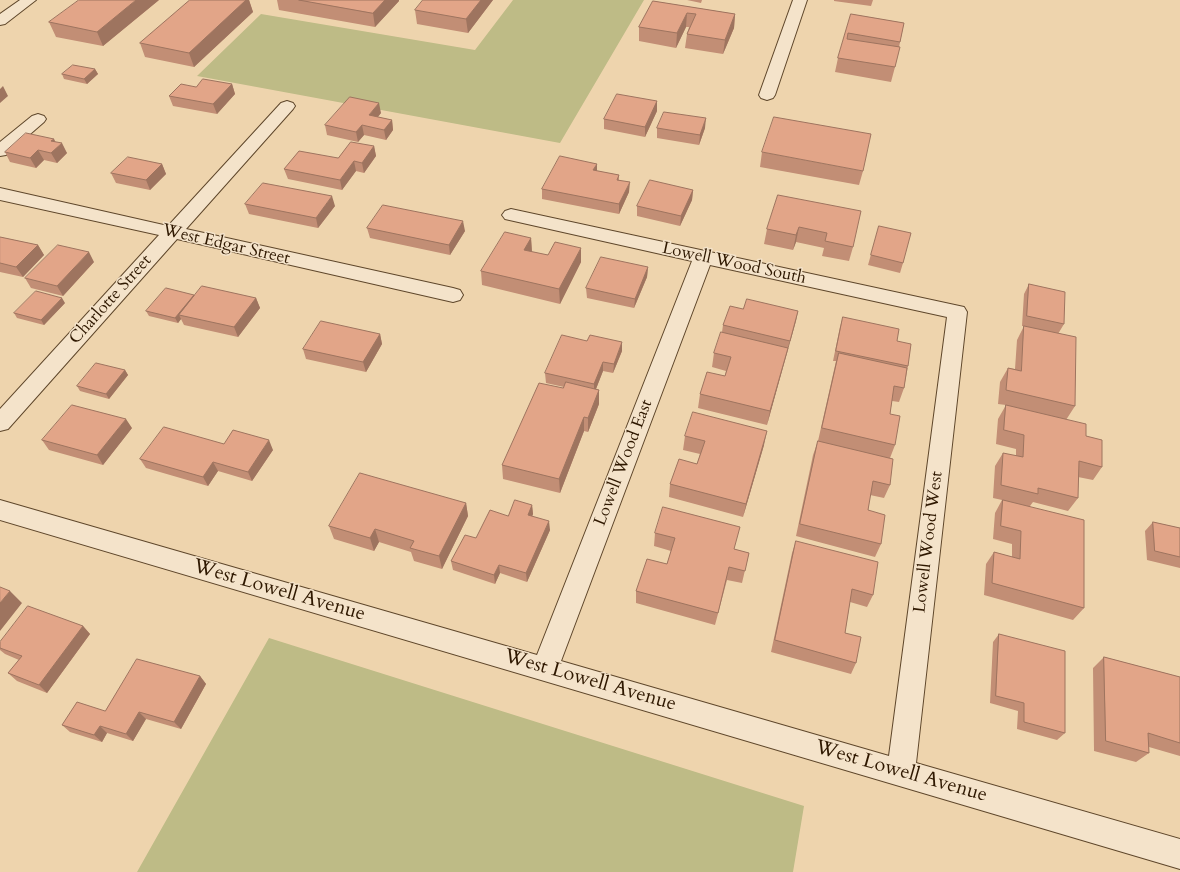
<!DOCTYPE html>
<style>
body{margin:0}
canvas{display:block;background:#eed4ad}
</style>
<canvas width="1180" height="872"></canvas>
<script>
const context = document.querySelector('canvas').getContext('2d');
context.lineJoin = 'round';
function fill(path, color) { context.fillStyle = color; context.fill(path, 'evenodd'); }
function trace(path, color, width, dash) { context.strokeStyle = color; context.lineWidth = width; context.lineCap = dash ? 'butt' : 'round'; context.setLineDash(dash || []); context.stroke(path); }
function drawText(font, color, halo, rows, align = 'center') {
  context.font = font + ' Cardo,serif'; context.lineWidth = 3; context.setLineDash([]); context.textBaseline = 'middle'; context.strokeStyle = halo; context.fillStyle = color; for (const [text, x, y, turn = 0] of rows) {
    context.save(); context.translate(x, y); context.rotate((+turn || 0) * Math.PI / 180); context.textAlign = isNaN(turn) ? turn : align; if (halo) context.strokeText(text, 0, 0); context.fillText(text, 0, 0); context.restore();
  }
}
const green = new Path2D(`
 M513,0H644L560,143L197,76L261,14L475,50Z
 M269,638L804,806L793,872H137Z`);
const minor = new Path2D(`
 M20,0H36L5,24L0,25V14Z
 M793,0H807L775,95L773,98L767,100L761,98L759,95Z
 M287,101L293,103L295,106L293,109L186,229L453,288L460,290L463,295L460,300L453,302L177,239L8,429L0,431V409L159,235L0,200V188L168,226L281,103Z
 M38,114L44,116L46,119L44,122L6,155L0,156V142L32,116Z
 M511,209L964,307L967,312L916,763L1180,839V869L0,520V500L537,655L692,261L505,219L502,215L505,211ZM710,265L947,317L889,756L561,661Z`);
const wall = new Path2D(`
 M159,0L103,46L56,37L49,22Z
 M190,0H249L253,12L194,67L145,57L140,43Z
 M277,0H399V1L375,27L279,10Z
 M493,0L468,33L417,24L415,10Z
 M687,0H702L701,3Z
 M834,0H873L871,6L834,1Z
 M653,1L735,14L734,28L723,54L685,48L687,34L689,27H686L676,48L639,41V27Z
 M851,14L904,23L899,47L895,67L891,82L835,72L838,58Z
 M95,69L98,74L87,84L64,79L62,74Z
 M232,84L235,94L217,114L173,106L169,96L196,87Z
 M657,101V111L645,137L604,129V119Z
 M381,113L378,117L392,120L393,130L386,140L364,135L358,142L327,135L325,125Z
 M657,128H705L699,145L657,138Z
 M54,139L55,142L67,153L57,163L44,160L36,168L10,162L5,152Z
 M374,146L376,156L364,173L356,171L342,190L288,179L284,169L338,158Z
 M762,152L863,171L859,185L760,167Z
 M162,164L166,174L150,190L116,183L111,173Z
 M597,171L619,175V180L629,192L619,214L542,199V189Z
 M693,190L692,200L680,226L637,216V206Z
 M778,195L853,247L849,261L822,256L824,248L796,242L793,250L764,244L767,229Z
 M245,204L335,206L318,228L249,214Z
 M879,226L903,263L900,273L868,265Z
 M367,228L465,231L450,255L370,238Z
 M0,237L38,245L44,255L23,277L0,272Z
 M531,238L532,252L581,262L560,304L482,285L481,271Z
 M94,262L63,296L31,288L25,278Z
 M648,267L647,277L634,308L587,298L586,288Z
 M1029,284L1064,324L1058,334L1075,406L1066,420L1086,436L1102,467L1093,480L1078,477V498L1068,511L1033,502L1030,506L1084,608L1073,620L984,595L986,564L994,552L1012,557V544L993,539L995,513L1002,500L993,498L995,466L1003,453L1016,456V449L996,444L998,419L1006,405L998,404L1000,382L1008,368L1015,369L1017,340L1024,326H1022L1024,294Z
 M194,295H195L256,298L260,308L238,337L184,325L181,319L178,323L149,316L146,311Z
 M65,303L44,325L17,318L14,313Z
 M798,311L767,425L698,408L700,394L725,376L726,371L712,367L714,353L722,332L723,325Z
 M843,317L897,341L908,366L904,388L899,402L892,401L890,414L895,445L890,458V485L884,498L870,495L868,510L881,544L875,557L796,536L813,455L818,441L836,361H833L840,327Z
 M380,334L382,344L366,372L306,359L303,349Z
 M622,351L613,373L603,371L596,389L599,390V404L588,432L584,431L560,493L503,479L502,465L563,388L564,387L546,383L545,373Z
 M125,370L128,375L109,399L80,391L77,386Z
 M132,428L103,465L49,450L42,440Z
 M685,436L764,445L743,517L669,497L670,484L697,464L700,454L683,450Z
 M224,444L273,450L252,481L218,471L208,486L146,468L140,459Z
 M466,503L468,516L442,569L414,561L411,552L379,542L374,551L334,539L329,526Z
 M532,505L533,514L532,516L550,530L527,582L500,573L495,584L453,570L451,561L508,516Z
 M1153,522L1180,528V568L1147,560L1145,531Z
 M655,533L734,549L749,553L742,583L727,580L715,625L636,603V591L667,564L671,551L654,546Z
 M796,541L873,595L867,607L850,602L845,633L856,663L851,674L771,652L792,553Z
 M83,626L90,634L47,693L17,681L8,673L19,660L5,654L0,650V642Z
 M999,634L1065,733L1057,740L1017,729L1018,711L990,703L993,642Z
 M1104,657L1180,677V756L1149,747V753L1136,762L1094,751L1093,668Z
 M200,676L206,684L181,729L146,719L133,741L107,733L102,742L70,732L62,725L105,711Z`);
const shadedWall = new Path2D(`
 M136,0H159L103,46L97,32Z
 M246,0H249L253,12L194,67L189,53Z
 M385,0H399V1L375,27L373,13Z
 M481,0H493L468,33L466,19Z
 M687,13L686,27L676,48L677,33Z
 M735,14L734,28L723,54L725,40Z
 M95,69L98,74L87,84L84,79Z
 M232,84L235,94L217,114L213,104Z
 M3,86L8,96L0,103V89Z
 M657,101V111L645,137V127Z
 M379,103L381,113L371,125L369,115Z
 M706,118L705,128L699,145L700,135Z
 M392,120L393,130L386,140L384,130Z
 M362,125L364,135L358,142L356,132Z
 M54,139L58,147L62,143L67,153L57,163L51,153V141Z
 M374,146L376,156L364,173L362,163Z
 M38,150L44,160L36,168L30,158Z
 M354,161L356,171L342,190L340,180Z
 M162,164L166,174L150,190L146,180Z
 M597,164V174L593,170Z
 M630,182L629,192L619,214V204Z
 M693,190L692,200L680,226L681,216Z
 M332,196L335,206L318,228L316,218Z
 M463,221L465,231L450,255L449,245Z
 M799,227L796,242L793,250L796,235Z
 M531,238L532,253L524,250Z
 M38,245L44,255L23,277L16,267Z
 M581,248V262L560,304L559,289Z
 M89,252L94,262L63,296L57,286Z
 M648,267L647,277L634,308L635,299Z
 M194,295L197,300L179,315L181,319L178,323L175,318Z
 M62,298L65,303L44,325L41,320Z
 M256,298L260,308L238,337L234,327Z
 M798,311L796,321L767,425L770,411Z
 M380,334L382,344L366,372L363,362Z
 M622,342V351L613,373L614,364Z
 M603,362V371L594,394V384Z
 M125,370L128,375L109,399L106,394Z
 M599,390V404L588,432V418Z
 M584,417V431L560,493L559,479Z
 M126,419L132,428L103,465L97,455Z
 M767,431L764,445L743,517L746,504Z
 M269,440L273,450L252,481L248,472Z
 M213,462L218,471L208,486L203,477Z
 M466,503L468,516L442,569L439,556Z
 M532,505L533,514L529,524L528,515Z
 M549,521L550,530L527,582L526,573Z
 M375,529L379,542L374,551L370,538Z
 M499,565L500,573L495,584L494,575Z
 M10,591L22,603L0,631V603Z
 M83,626L90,634L47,693L39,685Z
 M200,676L206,684L181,729L174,722Z
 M139,712L146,719L133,741L126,734Z
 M100,726L107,733L102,742L94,735Z`);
const building = new Path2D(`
 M79,0H136L97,32L49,22Z
 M190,0H246L189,53L140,43Z
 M299,0H385L373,13Z
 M423,0H481L466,19L415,10Z
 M653,1L735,14L725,40L687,34L696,14L687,13L677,33L639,27Z
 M851,14L904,23L900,42L848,33L847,39L900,47L895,67L838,58Z
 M73,65L95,69L84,79L62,74Z
 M203,79L232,84L213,104L169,96L181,84L196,87Z
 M617,94L657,101L645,127L604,119Z
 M350,97L379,103L369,115L392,120L384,130L362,125L356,132L325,125Z
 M664,112L706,118L700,135L657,128Z
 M774,117L871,134L863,171L762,152Z
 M26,133L54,139L51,141L62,143L51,153L38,150L30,158L5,152Z
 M351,142L374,146L362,163L354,161L340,180L284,169L299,151L338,158Z
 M560,156L597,164L593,170L619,175L617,180L630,182L619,204L542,189Z
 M128,157L162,164L146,180L111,173Z
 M650,180L693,190L681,216L637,206Z
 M263,183L332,196L316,218L245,204Z
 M778,195L861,211L853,247L825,241L827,233L799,227L796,235L767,229Z
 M383,205L463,221L449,245L367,228Z
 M879,226L911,233L903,263L871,255Z
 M505,232L531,238L524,250L548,255L555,242L581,248L559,289L481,271Z
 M0,237L38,245L16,267L0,263Z
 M58,245L89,252L57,286L25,278Z
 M601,257L648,267L635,299L586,288Z
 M1029,284L1065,292L1064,324L1027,316Z
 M202,286L256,298L234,327L179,315Z
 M166,288L194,295L175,318L146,311Z
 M36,291L62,298L41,320L14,313Z
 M747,299L798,311L790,341L723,325L730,306L743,309Z
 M843,317L899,329L897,341L911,344L908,366L836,351Z
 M321,321L380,334L363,362L303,349Z
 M1024,326L1076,337L1075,406L1006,390L1008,368L1021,371Z
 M721,332L788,348L770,411L700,394L707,372L725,376L731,357L714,353Z
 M562,335L587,341L590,335L622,342L614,364L603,362L594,384L545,373Z
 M839,353L907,368L904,388L894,386L890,414L900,416L895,445L822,428Z
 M96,363L125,370L106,394L77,386Z
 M566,382L599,390L588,418L584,417L559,479L502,465L539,383L563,388Z
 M72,405L126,419L97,455L42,440Z
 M1006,405L1086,424V436L1102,440V467L1079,461L1078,498L1038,488V494L1001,485L1003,453L1023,457L1024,435L1004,430Z
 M693,412L767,431L746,504L670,484L679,459L697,464L705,441L685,436Z
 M164,427L224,444L233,430L269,440L248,472L213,462L203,477L140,459Z
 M818,441L893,459L890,485L873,481L868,510L885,515L881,544L800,524Z
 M360,473L466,503L439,556L410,548L414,541L375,529L370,538L329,526Z
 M515,500L532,505L528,515L549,521L526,573L499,565L494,575L451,561L465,535L476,538L490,510L508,516Z
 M1003,500L1084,520V608L992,583L994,552L1020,559L1021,531L1001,526Z
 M663,507L740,527L734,549L749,553L745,571L729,567L718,613L636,591L647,559L667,564L675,538L655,533Z
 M1153,522L1180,528V557L1155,551Z
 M796,541L878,562L873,595L852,589L845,633L861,637L856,663L775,640Z
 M0,587L10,591L0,603Z
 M28,606L83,626L39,685L8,673L22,656L0,648V642Z
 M999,634L1065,651V733L1024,722V703L996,696Z
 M1104,657L1180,677V743L1148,733L1149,753L1106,741Z
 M137,659L200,676L174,722L139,712L126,734L100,726L94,735L62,725L77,702L105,711Z`);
const streetNames = [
 ["West Edgar Street",226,245,13],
 ["Lowell Wood South",734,264,12],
 ["Charlotte Street",111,300,-48],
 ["Lowell Wood East",624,463,-69],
 ["Lowell Wood West",929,542,-83]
];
const nearStreetnames = [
 ["West Lowell Avenue",279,591,16],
 ["West Lowell Avenue",590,681,16],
 ["West Lowell Avenue",901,772,16]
];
fill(green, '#bebb86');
trace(minor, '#5f472b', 2);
fill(minor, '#f4e3ca');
fill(wall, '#c28e75');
fill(shadedWall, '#9e745f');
fill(building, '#e2a588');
trace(building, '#9e745f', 1);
drawText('17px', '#2f1800', '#f4e3ca', streetNames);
drawText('20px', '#2f1800', '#f4e3ca', nearStreetnames);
</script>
